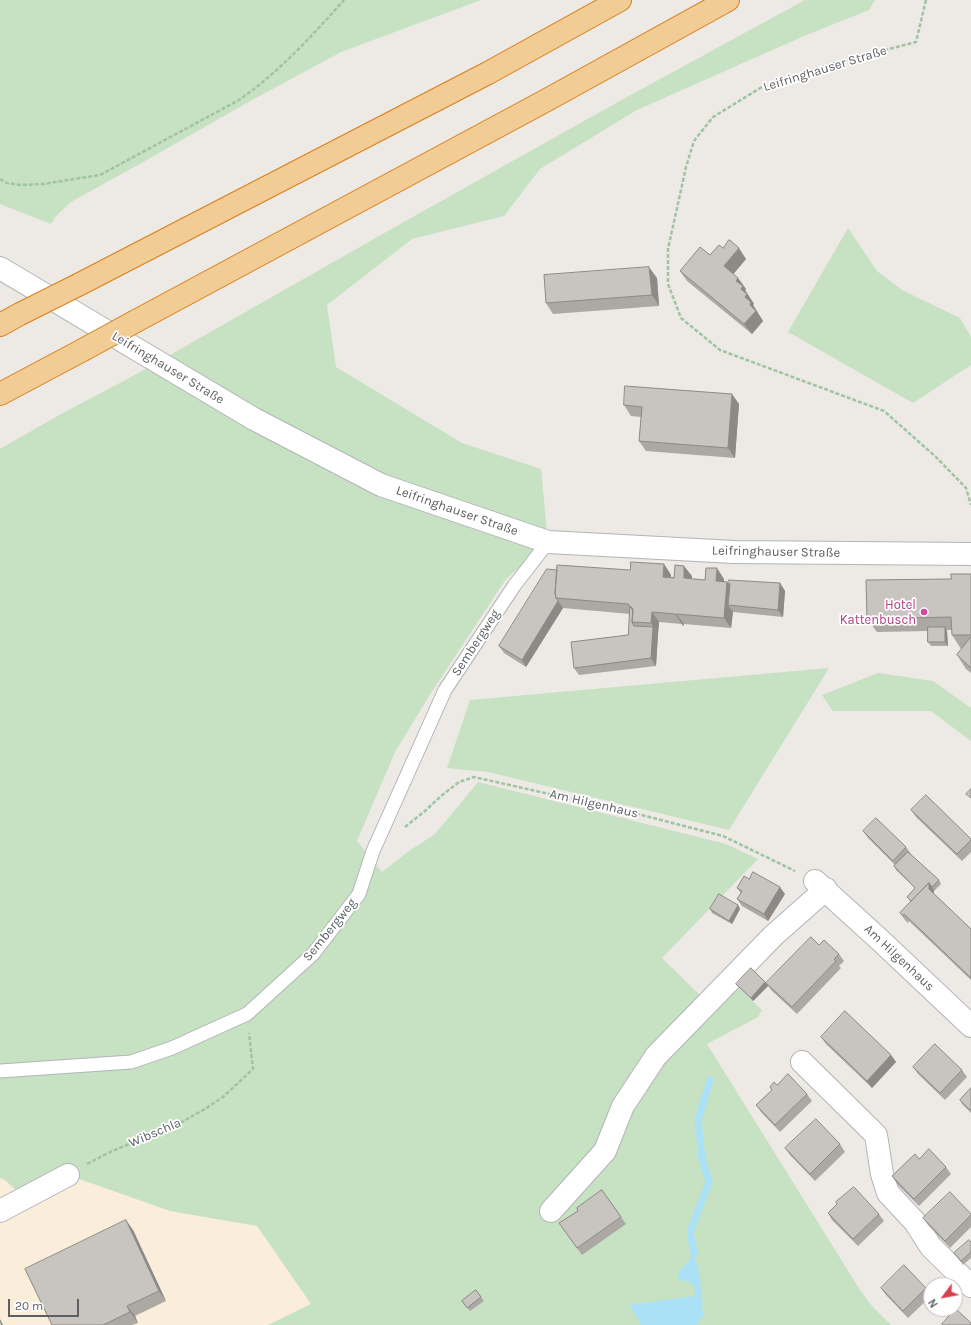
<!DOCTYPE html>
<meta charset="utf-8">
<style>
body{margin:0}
#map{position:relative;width:971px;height:1325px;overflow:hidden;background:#ede9e4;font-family:Karla,sans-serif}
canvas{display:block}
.north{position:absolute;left:923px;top:1277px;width:40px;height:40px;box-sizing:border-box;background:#fff;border:1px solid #bebfc1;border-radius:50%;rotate:238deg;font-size:11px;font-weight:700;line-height:16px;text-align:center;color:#5c6063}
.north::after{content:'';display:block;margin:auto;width:14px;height:18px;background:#d73f4b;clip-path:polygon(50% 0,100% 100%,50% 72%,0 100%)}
.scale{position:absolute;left:8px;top:1299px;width:71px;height:18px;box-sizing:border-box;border:2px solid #5c6063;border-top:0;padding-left:5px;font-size:12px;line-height:14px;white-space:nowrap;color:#5c6063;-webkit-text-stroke:3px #fff;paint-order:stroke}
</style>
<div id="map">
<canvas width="971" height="1325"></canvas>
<div class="north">N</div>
<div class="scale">20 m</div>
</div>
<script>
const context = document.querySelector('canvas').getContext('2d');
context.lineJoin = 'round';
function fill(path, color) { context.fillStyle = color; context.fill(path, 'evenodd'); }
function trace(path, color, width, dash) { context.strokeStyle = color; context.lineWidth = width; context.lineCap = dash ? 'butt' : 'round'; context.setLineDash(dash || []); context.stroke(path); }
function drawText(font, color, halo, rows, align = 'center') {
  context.font = font + ' Karla,sans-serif'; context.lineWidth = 3.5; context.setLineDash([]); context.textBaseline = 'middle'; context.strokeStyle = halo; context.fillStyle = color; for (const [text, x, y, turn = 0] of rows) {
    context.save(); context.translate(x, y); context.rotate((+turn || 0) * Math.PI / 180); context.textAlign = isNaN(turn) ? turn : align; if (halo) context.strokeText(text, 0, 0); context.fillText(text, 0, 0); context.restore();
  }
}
const commercial = new Path2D(`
 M68,1175L170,1211L257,1226L312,1304L268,1325H0V1178L5,1180L18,1192Z`);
const green = new Path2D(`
 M0,0H481L341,52L245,104L152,157L71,202L56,216L51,224L0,204Z
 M805,0H875L869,10L804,36L637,110L540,169L504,216L412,239L327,305L336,367L462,443L541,469L548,542L506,579L431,693L395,752L357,841L382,872L409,851L435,834L478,782L726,844L758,859L662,958L704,999L734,983L762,1010L758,1017L707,1044L860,1290L871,1305L891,1325H268L311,1304L257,1226L170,1211L68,1175L18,1192L5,1180L0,1178V449L61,414L133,376L402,223L618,102Z
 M848,228L877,271L902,290L960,318L971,337V365L913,403L788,332Z
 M829,668L729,830L488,772L447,768L470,700Z
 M878,673L933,681L971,708V741L931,711H833L822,695Z`);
const water = new Path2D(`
 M694,1254L701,1283L698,1291L690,1282L679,1280L678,1273Z
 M694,1296L704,1314L696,1325H641L629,1305Z`);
const stream = new Path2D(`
 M694,1254L690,1232L709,1182L702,1159L698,1120L710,1080
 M698,1291L699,1305`);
const path = new Path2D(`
 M926,0L916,42L828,65L762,87L713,117L694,141L686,167L668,249V284L681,318L720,350L884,411L936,457L966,488L971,505
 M0,179L7,183L21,185L43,184L100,175L239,100C279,72 312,36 344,0
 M405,827L425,811L441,796L459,782L474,777L638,814L723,836L795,871
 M87,1164L110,1152L180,1123L205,1109L223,1097L253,1069L249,1033`);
const service = new Path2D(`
 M0,1071L131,1062L172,1048L247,1014L313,954L359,894L373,851L445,690L514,586L548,542`);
const minor = new Path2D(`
 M0,268L254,419L381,485L548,542L734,552L971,554
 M815,881L881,941L971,1026
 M802,1062L876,1135L882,1174L888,1193L915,1222L931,1247L971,1286
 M0,1211L68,1175
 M551,1211L605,1151L623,1106L656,1056L773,936L826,889`);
const motorway = new Path2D(`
 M78,285L488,73L620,0
 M136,321L545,101L728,0
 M0,325L20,314
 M0,394L81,351`);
const motorwayBridge = new Path2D(`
 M20,314L78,285
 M81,351L136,321`);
const wall = new Path2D(`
 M723,248L746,259L733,274L738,278L746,289L745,290L754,304L753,305L763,321L752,334L687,281L680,271L710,255Z
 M657,278L659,306L553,314L546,303Z
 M739,404L735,458L646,451L639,441L641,417L631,416L624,405Z
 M664,564L671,575V577L692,576V579L705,580L724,579V581L728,583H780L785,591L783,617L733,612L731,628L684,624L683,626L682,624L659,622L658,634L656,666L579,675L574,668L628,635L630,614L563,608L526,667L504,653L499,646L557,570H630Z
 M971,574V673L966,669L957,655L962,649H961L952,635V630H947L948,646H931L928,642V631L877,632L867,619L951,579Z
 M911,810L971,839V852L962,861L916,817Z
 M863,831L906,847L911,854V855L939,880L941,884L934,891V894L971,929V980L909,921L908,923L905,920L900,913L911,902L907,897L915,888L896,870L894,866L895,865L868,838Z
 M737,888L785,894L768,921L742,906L737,899L741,893Z
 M738,905L740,909L732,924L712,913L710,909Z
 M819,945L839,954L844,961L839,966L841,968L797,1014L771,990L766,983Z
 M765,982L768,986L753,1001L736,984Z
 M821,1037L891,1055L896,1062L872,1088L826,1044Z
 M913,1067L962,1070L967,1077L945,1100L918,1074Z
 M777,1085L807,1094L812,1101L780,1132L761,1112L756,1105L772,1090L770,1087Z
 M971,1088V1113L962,1104L960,1100Z
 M840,1144L845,1152L815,1181L790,1155L785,1148Z
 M919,1159L946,1167L951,1174L919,1206L897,1184L892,1176Z
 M602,1190L626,1224L582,1255L559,1223L578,1211Z
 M837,1204L879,1214L884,1221L858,1246L832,1220L828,1213Z
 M971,1214V1227L950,1248L928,1225L923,1218Z
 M133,1230L166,1301L135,1316L138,1323L132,1325H52Z
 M971,1242V1258L963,1265L954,1253Z
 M881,1288H926L931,1296L908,1318L886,1295Z
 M476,1290L484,1301L470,1311L462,1301Z`);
const shadedWall = new Path2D(`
 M739,248L746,259L731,277L724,266Z
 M649,267L657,278L659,306L652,295Z
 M738,278L746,289L745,290L754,304L753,305L763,321L752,334L744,324L750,305L736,281Z
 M732,394L739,404L735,458L728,448Z
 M664,564L671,575L670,587L663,577Z
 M684,566L692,576L691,589L684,578Z
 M717,568L724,579L723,591L716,581Z
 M727,582L735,592L728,605L733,612L731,628L724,618Z
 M780,583L785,591L783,617L778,610Z
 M558,601L563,608L526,667L522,660Z
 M652,612L659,622L658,634L651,623Z
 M676,614L684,624L683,626L676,615Z
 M653,627L658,634L656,666L651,658Z
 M945,627L947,631L948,646L945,642Z
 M929,883L934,890V896L929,889Z
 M780,887L785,894L768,921L764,914Z
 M738,905L740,909L732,924L729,921Z
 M765,982L768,986L753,1001L751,998Z
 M891,1055L896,1062L872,1088L867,1081Z
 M126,1220L133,1230L166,1301L159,1291Z
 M127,1306L135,1316L138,1323L130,1312Z
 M0,1319L3,1325H1L0,1322Z`);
const building = new Path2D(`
 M729,240L731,241L739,248L724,266L738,278L736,281L743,286L741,289L747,294L745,297L751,302L750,305L756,311L744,324L680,271L700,247L710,255L719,245L723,248Z
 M649,267L652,295L546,303L544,275Z
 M625,386L732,394L728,448L639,441L642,407L624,405Z
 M631,562L664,564L663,577L674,578L675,565L684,566V578L705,580L706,568H717L716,581L727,582L724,618L676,614V615L675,614L652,612L651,623L632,622L633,609L628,604L556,598L555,593L557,565L630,570Z
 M547,569L557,570L555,593L556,598L558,601L522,660L499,646Z
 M951,574H971V635H952L951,617L867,619L866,580L951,579Z
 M729,580L780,583L778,610L728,605L730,584L728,583Z
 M630,607L633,610L632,622L634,626L653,627L651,658L574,668L571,642L628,635Z
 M928,627H945V642H928Z
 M971,637V668L957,655Z
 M971,789V798L966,794Z
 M926,795L971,839V840L957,854L911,810Z
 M876,818L906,847L893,861L863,831Z
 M908,852L939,880L932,887L929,883L911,901L907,897L915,888L894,866Z
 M753,872L780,887L764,914L737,899L742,891L737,888L744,876L749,879Z
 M929,883V889L971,929V978L904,914L903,916L900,913Z
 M719,894L738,905L729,921L710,909Z
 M811,937L819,945L824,940L839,954L834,959L836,961L792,1007L766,983Z
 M751,968L765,982L751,998L736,984Z
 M845,1011L891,1055L867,1081L821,1037Z
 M935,1044L962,1070L940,1093L913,1067Z
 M788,1074L807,1094L775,1125L756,1105L772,1090L770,1087L774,1082L777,1085Z
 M971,1088V1109L970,1110L960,1100Z
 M816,1119L840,1144L810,1174L785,1148Z
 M929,1149L946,1167L914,1199L892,1176L915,1154L919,1159Z
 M854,1187L879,1214L853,1239L828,1213L837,1204L836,1202Z
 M602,1190L621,1217L577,1248L559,1223L578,1211L577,1208Z
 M950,1192L971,1214V1215L945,1241L923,1218Z
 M126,1220L159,1291L127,1306L130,1312L103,1325H52L25,1269Z
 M969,1240L971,1242V1252L961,1261L954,1253Z
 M904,1265L926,1288L903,1311L881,1288Z
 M476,1290L481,1297L467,1308L462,1301Z
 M956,1309L971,1323V1325H944L942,1324Z`);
const markers = [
 [924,612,4,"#d1479c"]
];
const streetNames = [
 ["Leifringhauser Straße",825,69,-17],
 ["Leifringhauser Straße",168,368,31],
 ["Leifringhauser Straße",457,511,19],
 ["Leifringhauser Straße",776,552,1],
 ["Sembergweg",476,643,-57],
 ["Am Hilgenhaus",594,804,13],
 ["Sembergweg",330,930,-51],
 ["Am Hilgenhaus",899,958,43],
 ["Wibschla",155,1133,-23]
];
const hotelNames = [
 ["Hotel",916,605],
 ["Kattenbusch",916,620]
];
fill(commercial, '#faeedb');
fill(green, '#c7e2c2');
fill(water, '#aae1f6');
trace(stream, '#aae1f6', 7);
trace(service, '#b1b5b7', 15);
trace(minor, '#b1b5b7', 24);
trace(motorway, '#d97e17', 24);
trace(path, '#9ec4a2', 2.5, [4, 2]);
trace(service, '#fff', 13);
trace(minor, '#fff', 22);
trace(motorway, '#f2cc95', 22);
trace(motorwayBridge, '#d97e17', 24, []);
trace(motorwayBridge, '#f2cc95', 22);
fill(wall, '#aca9a5');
fill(shadedWall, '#8c8986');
fill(building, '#c8c4c0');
trace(building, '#8c8986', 1);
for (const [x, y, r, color] of markers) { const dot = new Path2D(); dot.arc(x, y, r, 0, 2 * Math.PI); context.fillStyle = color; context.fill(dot); trace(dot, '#fff', 1.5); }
drawText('13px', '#5c6063', '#fff', streetNames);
drawText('13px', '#b23c85', '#fff', hotelNames, 'right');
</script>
